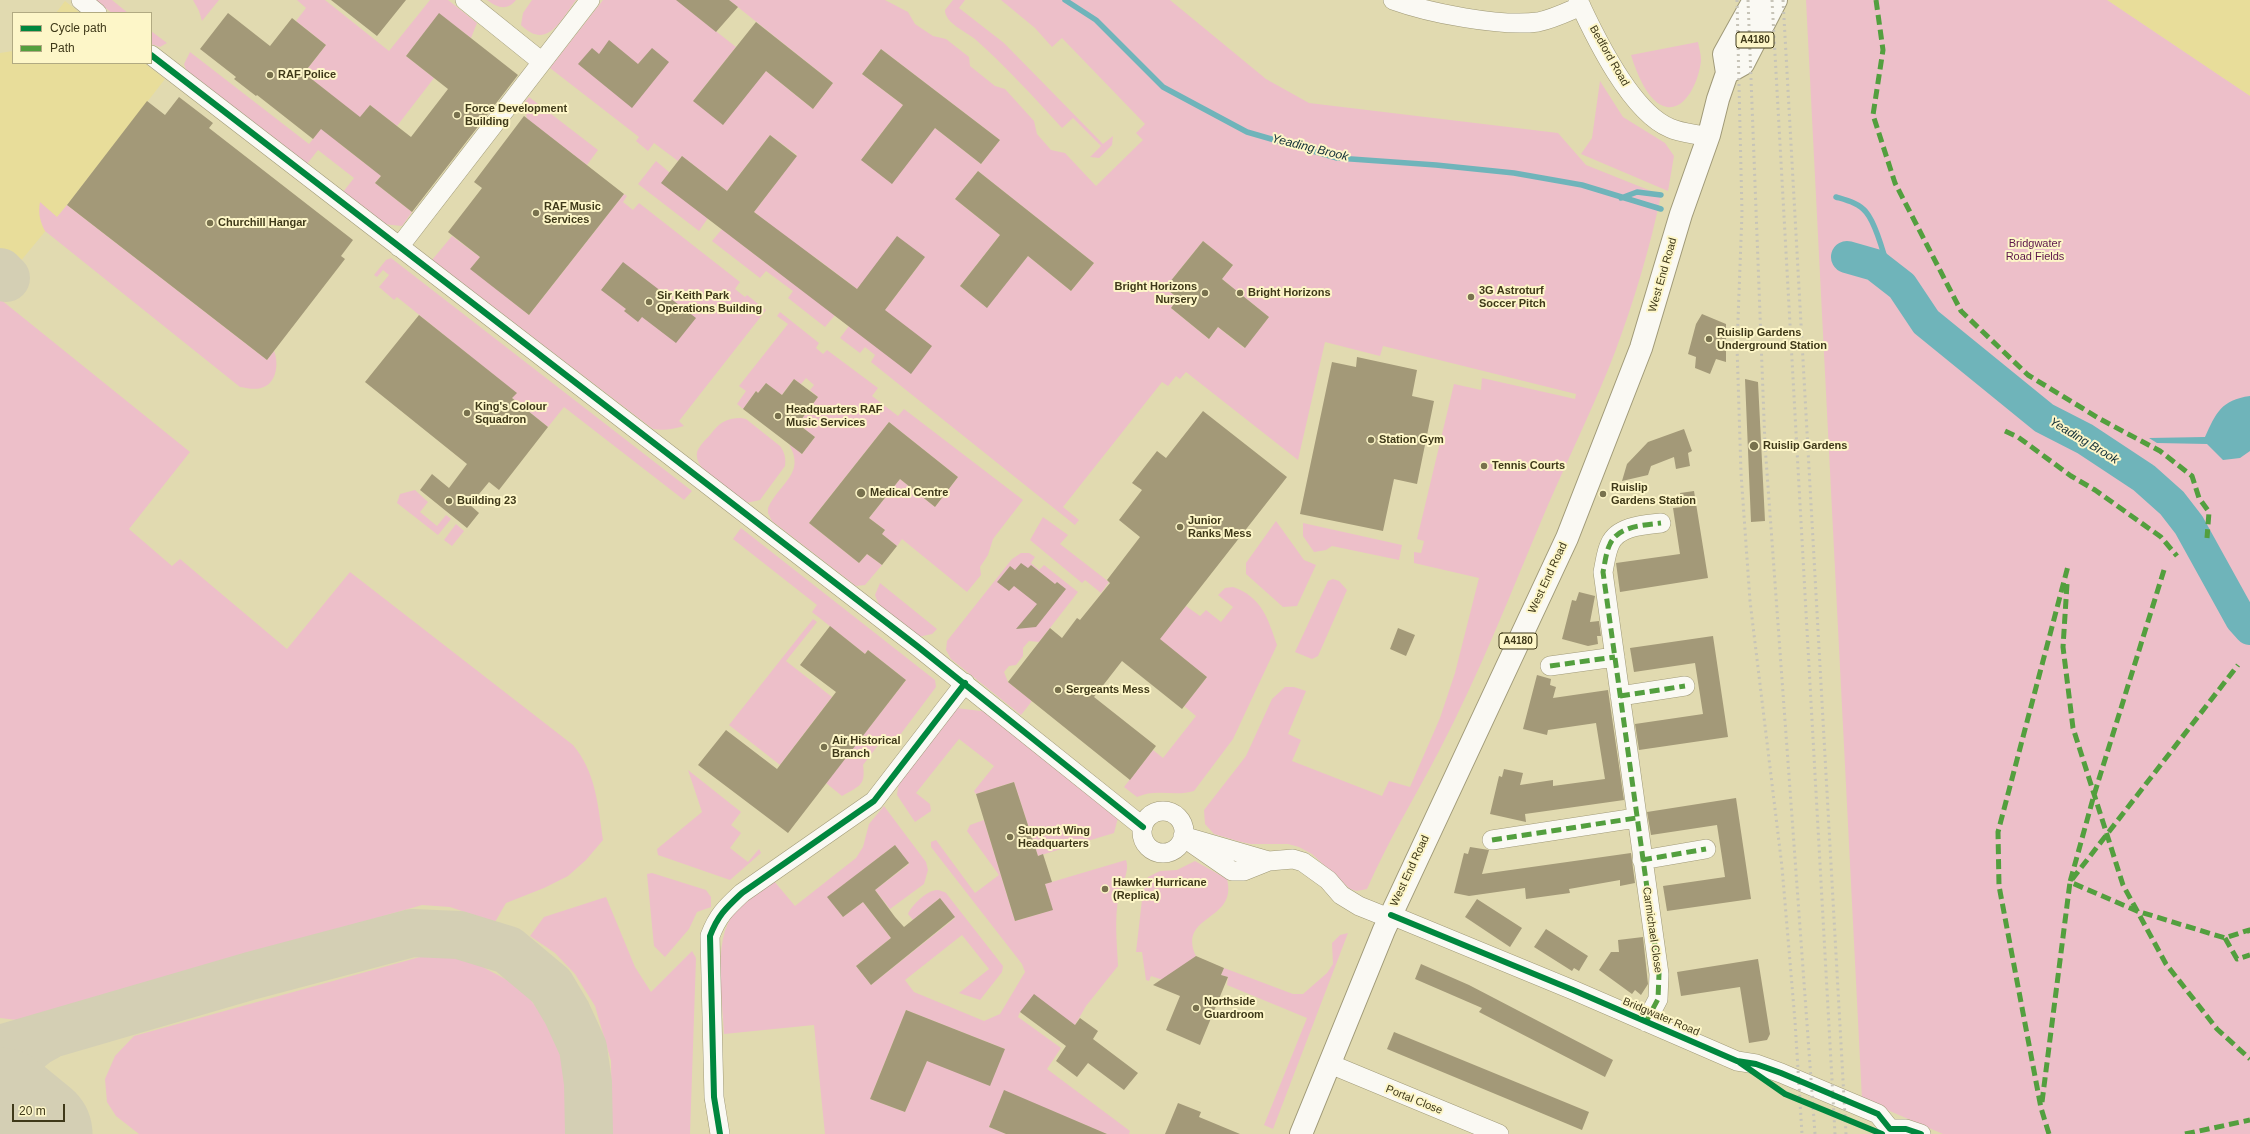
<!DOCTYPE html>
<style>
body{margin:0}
#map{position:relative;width:2250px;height:1134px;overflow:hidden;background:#e1dab0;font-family:Helvetica,sans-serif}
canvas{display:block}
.legend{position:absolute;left:12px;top:12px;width:140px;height:52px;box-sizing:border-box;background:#fdf6c8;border:1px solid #b1aa82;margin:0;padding:5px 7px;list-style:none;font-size:12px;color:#3f3919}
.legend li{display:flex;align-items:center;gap:8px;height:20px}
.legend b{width:20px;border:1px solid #b1aa82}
.scale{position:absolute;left:12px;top:1104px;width:53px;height:18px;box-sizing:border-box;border:2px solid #3f3919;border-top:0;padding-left:5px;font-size:12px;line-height:14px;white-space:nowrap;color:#3f3919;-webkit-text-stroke:3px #fdf6c8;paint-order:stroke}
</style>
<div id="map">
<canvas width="2250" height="1134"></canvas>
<ul class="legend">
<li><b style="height:5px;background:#00873e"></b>Cycle path</li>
<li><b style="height:5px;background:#539f3e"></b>Path</li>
</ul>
<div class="scale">20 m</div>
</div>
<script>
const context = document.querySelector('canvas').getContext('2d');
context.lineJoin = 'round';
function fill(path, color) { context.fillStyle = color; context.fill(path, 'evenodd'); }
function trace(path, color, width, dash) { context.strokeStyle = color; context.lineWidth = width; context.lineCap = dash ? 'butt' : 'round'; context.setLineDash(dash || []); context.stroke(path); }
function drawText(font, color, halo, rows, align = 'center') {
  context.font = font + ' Helvetica,sans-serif'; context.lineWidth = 4; context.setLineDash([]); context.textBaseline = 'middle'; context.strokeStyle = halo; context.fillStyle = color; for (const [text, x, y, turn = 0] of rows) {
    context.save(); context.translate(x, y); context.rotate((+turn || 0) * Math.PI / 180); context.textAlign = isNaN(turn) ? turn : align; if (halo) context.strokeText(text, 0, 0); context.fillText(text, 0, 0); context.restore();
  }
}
const built = new Path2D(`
 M2107,0H2250V96Z
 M65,1L80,13H56Z
 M13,51V63H144L165,79L67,205L0,286V53Z`);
const green = new Path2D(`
 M95,0H112L128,13H112Z
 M193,0H219L202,21L199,11Z
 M297,0H325L389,51L430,0H448L477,23L471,38L439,14L406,56L434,78L397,126L370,105L340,144L371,168L388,167L375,183L412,212L402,226L383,224L343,192L354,178L318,150L307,164L186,70L184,64L190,52L309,144L341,103L304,73L326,45L296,21L306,8Z
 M487,0H516C507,11 498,8 487,0Z
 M532,0H576C561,20 547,51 521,25L523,13Z
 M603,0H689L684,6L736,47L693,101L766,71L813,109L833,83L729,0H885L908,12L915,24L933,36L946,39L969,57L970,66L995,86L1005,89L1034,121L1037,134L1051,150L1065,153L1096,186L1143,140L1136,133L1145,124L1062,38L1052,47L1035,28L1001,0H1170L1266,79L1309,103L1558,133L1586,165L1661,195C1650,248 1634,301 1615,352C1595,404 1570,454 1548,505C1513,587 1481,671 1439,751C1415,797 1388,841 1367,889L1357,891L1350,889L1312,854L1299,847L1288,844H1251L1241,842L1214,834L1205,824L1204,810L1246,756L1272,699L1285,687H1294L1306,691L1288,734L1301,740L1292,761L1382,796L1389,781L1410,787L1440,718L1455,673L1479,578L1414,563V552L1421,553L1424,541L1417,539L1454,384L1481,390L1482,378L1575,399L1576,394L1383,346L1380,356L1325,342L1298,460L1186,372L1180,379L1176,376L1168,386L1162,382L1063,507L1079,520L1075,525L871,362L875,355L865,347L860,353L840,338L849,326L885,310L925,257L857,289L812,255L835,315L825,327L788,298L793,291L766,271L760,278L712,241L722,229L780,274L800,248L754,212L797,155L770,135L727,191L682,156L678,161L654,143L648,151L636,141L639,137L550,68ZM881,49L1000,140L981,164L935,128L861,160L903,105L862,74ZM978,171L1094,263L1071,291L1028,256L986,307L960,286L1000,235L955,199ZM1203,241L1233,265L1222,279L1269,317L1244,348L1218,327L1209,339L1171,308L1178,298L1165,288Z
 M953,0H965L959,8L1004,43L1103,144L1113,136L1112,145L1099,158L1090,157L1101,146L1073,118L1062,128C1034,97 1006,67 975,39C965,31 945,23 945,10Z
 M1806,0H2107L2250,96V1134H1943L1862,1099Z
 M151,31L167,43L160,47L151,44Z
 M1698,42C1699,48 1701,54 1701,60C1700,76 1688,110 1667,107C1648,104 1636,71 1631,55Z
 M1600,81L1623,117L1665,143L1674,156L1668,191L1581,154L1592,138Z
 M529,97L598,150L587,165L527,119L524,103Z
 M656,161L669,172L708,218L699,231L638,184Z
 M624,194L627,196L623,202L633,210L639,203L740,282L735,289L745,297L747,295L766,310L679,421L684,426C673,429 664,431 653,429L432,260L452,236L480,257L471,269L529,315Z
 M40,202L57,217L67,205L267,360L274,351C279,363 277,384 261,388C254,390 247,388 240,387L45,231C40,221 38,214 40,202Z
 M391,258L692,491L684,500L564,407L548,427L512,398L516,393L397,297L394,300L379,287L389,275L383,270L377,277L374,275L386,260Z
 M0,299L190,452L129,529L172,566L180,559L287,649L350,572L573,745C596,772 598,806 603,840L586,860L568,876L544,888L506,903L495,922L450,907L422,905L39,1015L17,1020L0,1018Z
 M780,312L819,343L816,348L823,354L827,350L878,388L872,396L898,416L904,409L1023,500L993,539L988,555L980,567L981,575L967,592L902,539L897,546L882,534L885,530L869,518L900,479L935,507L958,477L889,422L809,523L859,563L867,554L882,565L865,585L856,586L772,521L768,513V508C780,482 806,474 789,444L802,454L815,437L798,424L818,397L810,390L814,385L806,378L801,384L794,379L774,405L779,393L766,383L758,393L756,391L743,409L737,404L746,391L739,386L788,324L777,316Z
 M741,418L746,419L780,446C785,453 786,459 785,466L760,500L746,503C733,493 693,471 697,452C699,446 706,439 710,435C719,423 726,418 741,418Z
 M415,490L428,502L420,512L437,526L446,515L451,519L438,535L397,503L400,494Z
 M1043,517L1068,535L1060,544L1109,582L1101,593L1085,580L1082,583L1030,540Z
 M1276,521L1304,560L1316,565L1297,606L1283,607L1246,574V563Z
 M1303,523L1402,545L1399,560L1332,546L1326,550L1314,552L1303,536Z
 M456,524L464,531L452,546L444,540Z
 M741,528L935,680L936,687L897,739L882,740L863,765C866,786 859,786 842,796L826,783L906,680L868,650L865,654L812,612L817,605L733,539Z
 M1021,553H1029L1035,557L1031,563L1039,570L1044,565L1078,592L1039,642L1029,641L1023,648V656L1016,665L1009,666L1004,672L1008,682L1032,701L1021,715L951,659L946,650L947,641L1012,559Z
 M1333,579L1339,581L1347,590L1318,656L1312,659L1295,652L1328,581Z
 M880,583L937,629L932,634L918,637L879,605L875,595Z
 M1233,587C1262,597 1268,619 1277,645L1233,739L1194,791C1175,797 1156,788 1137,797L1124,787L1153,750L1163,758L1196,716L1184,706L1207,677L1150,632L1168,628L1186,606L1200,616L1206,610L1221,622L1233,607L1218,595L1225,588Z
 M813,619L817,622L786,661L832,697L780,765L729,725Z
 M956,708L989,712L1119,814L1114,833L1038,856L1014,782L976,794L974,791L994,766L959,739L916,793L930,804L931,811L915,822L897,795L899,780Z
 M688,770L741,812L731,825L741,833L730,848L748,862L759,849L761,853L730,880L658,855L657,849L702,812Z
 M884,806L926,862L928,870L924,884L890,909L875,890L909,864L895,845L828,897L843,917L863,902L891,938L856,966L871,985L955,918L940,898L913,920L908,914C911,906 927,890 937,890C940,890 944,892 946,893L1003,966L1002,972L980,1000L959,993L989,969L962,935L905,980L914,992L984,1021L1000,1014L1025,972L1022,964L931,847V842L936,840L975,893L999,875L967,831L970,825L984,820L1015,921L1052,910L1045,884L1126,860C1130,871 1122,883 1119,895C1114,919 1117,942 1118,966L1086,1006L1075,1025L1020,1012L1018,1017L1061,1048L1047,1069L1130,1131L1129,1134H1107L1004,1091L989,1127L1006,1134H825L814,1025L724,1034C723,1002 712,939 734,914C745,901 761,891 774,881L795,906L856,858L863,847L869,824ZM906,1010L1005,1049L927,1061L905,1112L870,1099Z
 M1195,861L1227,879C1238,922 1177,914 1196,956L1163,980L1151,976L1149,981L1146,980L1142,952H1136L1143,891L1148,877L1160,871L1177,870Z
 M652,873L706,890L711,897V907L697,912L689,929L665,957L654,946L647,874Z
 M606,897L635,967L651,992L692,951L696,958L690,1134H612L611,1061L595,1006L575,974L555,953L530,936L544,917Z
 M1348,933L1273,1129L1264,1125L1307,1018L1227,985L1228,977L1221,975L1224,968L1293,994H1303L1327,973L1333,964L1332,943L1340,935Z
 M438,952L479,965L522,988L547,1022L566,1059V1134H139L116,1116L107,1102L105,1079L115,1056L134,1036Z`);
const water = new Path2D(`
 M2250,396V451L2240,458L2223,460L2207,444L2157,443L2149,438L2205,437C2216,413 2221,400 2250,396Z`);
const stream = new Path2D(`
 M1065,0L1096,20L1163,87L1247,132L1337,158L1436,165L1514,173L1582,185L1661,209
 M1836,197C1846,200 1859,203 1866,212C1876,224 1886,261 1890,277
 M1621,198L1637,192L1661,195`);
const river = new Path2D(`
 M1847,257L1875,265L1902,286L1926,322L2044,418L2085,439L2144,478L2172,503L2189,525L2241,619L2250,629`);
const taxiway = new Path2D(`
 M0,272L6,278
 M0,1049L250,976L412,933L459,935L508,950L551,986L567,1013L583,1048L588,1083L589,1134
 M35,1134C30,1127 22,1120 18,1112C1,1080 18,1050 48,1036`);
const runway = new Path2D(`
 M0,1107L33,1134`);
const building = new Path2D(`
 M331,0H406L377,36Z
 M676,0H729L738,7L716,32Z
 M228,13L270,46L292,18L326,45L304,73L360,117L370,105L411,137L448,89L406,56L439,13L518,75L412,212L375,183L381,176L321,129L313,139L257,95L256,96L234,79L236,77L200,49Z
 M756,22L833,83L813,109L766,71L723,125L693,101Z
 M609,40L638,64L652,48L669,62L632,108L578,64L592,48L599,54Z
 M881,49L1000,140L981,164L935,128L892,184L861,160L903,105L862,74Z
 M179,97L213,123L209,128L353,240L341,256L345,259L267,360L67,205L147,101L165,115Z
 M524,116L624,194L529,315L470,269L480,257L448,232L482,188L474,182Z
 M770,135L797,156L754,212L857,289L897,236L925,257L885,310L932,346L911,374L661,183L682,156L727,191Z
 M978,171L1094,263L1071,291L1028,256L987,308L960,286L1000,235L955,199Z
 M1203,241L1233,265L1222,279L1269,317L1245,348L1218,327L1209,339L1171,308L1178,298L1165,288Z
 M623,262L696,318L676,343L642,317L638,322L624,311L626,309L601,290Z
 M1702,314L1726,324V362L1716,359L1710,374L1695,368L1696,357L1688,354L1696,324Z
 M419,315L517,393L512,398L548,427L499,490L489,482L470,505L479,513L467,528L420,490L432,474L449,488L467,464L365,382Z
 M1357,357L1417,370L1412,396L1434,401L1417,484L1394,479L1383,531L1300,514L1332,362L1356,367Z
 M794,379L818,397L798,424L815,437L802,454L743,409L756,391L758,393L766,383L782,395Z
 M1745,379L1758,382L1765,521L1751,522Z
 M1203,411L1287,477L1160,639L1207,677L1182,709L1122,661L1094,697L1156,746L1130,780L1008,682L1050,628L1062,638L1077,618L1080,620L1110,583L1107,580L1140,537L1119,520L1142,490L1132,483L1157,451L1166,458Z
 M889,422L958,477L935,507L900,479L869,518L885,530L882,534L897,546L882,565L867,554L859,563L809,523Z
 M1684,429L1692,451L1688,453L1690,466L1676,469L1674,457L1651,466L1648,475L1622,481L1627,464L1648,442Z
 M1694,491L1708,578L1620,592L1616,563L1680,554L1673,508L1682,507L1680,493Z
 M1021,563L1028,568L1031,565L1055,584L1057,582L1066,589L1036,627L1016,629L1037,604L1014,586L1009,591L997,582L1010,566L1015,570Z
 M1579,592L1595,596L1590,622L1599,621L1601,636H1597L1598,644L1588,646L1562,639L1572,600L1576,601Z
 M830,626L865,654L868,650L906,680L788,833L698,765L726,730L777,769L836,692L800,665Z
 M1398,628L1415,635L1406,656L1390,649Z
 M1713,636L1728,737L1639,750L1635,724L1703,714L1695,663L1634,672L1630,648Z
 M1537,675L1551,679L1550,685L1556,687L1553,698L1608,690L1624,800L1525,814L1526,822L1490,814L1499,776L1502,777L1504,769L1523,773L1520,785L1553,780V786L1605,779L1596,723L1548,730L1547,735L1523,729Z
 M1014,782L1038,856L1043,854L1052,882L1045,884L1053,910L1015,921L976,794Z
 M1736,798L1751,899L1667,911L1663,886L1725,877L1717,825L1651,835L1647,812Z
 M895,845L909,863L875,890L895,917L904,927L940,898L955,917L871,985L856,966L891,938L863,902L843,917L827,897Z
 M1470,847L1489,850L1482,874L1631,853L1635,883L1620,886V880L1569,889L1570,893L1526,899L1525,888L1469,896L1454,893L1464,853L1468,854Z
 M1477,899L1522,928L1510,947L1465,917Z
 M1546,929L1588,956L1579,971L1574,968L1572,971L1534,947Z
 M1643,937L1648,984L1641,995L1635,990L1632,994L1599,970L1611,952H1619L1618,940Z
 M1196,956L1224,968L1221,975L1228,977L1200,1045L1166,1030L1180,996L1153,985Z
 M1758,959L1770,1034L1767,1040L1749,1043L1740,987L1681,996L1677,972Z
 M1421,964L1469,985L1613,1060L1605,1077L1479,1012L1482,1008L1415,979Z
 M1034,994L1075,1025L1080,1018L1098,1031L1093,1039L1138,1073L1124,1090L1088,1063L1077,1077L1056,1061L1066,1046L1020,1012Z
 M906,1010L1005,1049L990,1086L927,1061L905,1112L870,1099Z
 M1394,1032L1589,1112L1582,1130L1387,1049Z
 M1004,1090L1107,1134H1006L989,1127Z
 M1178,1103L1201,1112L1199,1117L1240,1134H1165Z`);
const minor = new Path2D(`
 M81,0L97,13
 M465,0L542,62
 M1393,0C1429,13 1500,27 1538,22C1553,19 1567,12 1581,6
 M1578,0C1595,37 1631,112 1670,128C1680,133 1697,134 1709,137
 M151,55L917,646L1143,827
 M399,247L590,0
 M1550,666L1615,657
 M1620,696L1685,686
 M1142 832a21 21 0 1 1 42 0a21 21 0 1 1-42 0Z
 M1183,836L1269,861L1293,859L1303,862L1328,880L1341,895L1359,906L1389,918
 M1492,840L1636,818
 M1193,844L1232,871H1244L1269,861
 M1642,860L1706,849
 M1391,915L1573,990L1737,1061L1756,1064L1781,1073L1878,1114L1890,1129H1906L1921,1134
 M1646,1022L1658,999L1659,974L1603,572C1605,563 1606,552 1610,544C1618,526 1644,525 1661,523
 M1330,1064L1499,1134
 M720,1134L714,1097L710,936C718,915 726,908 742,893L874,801L965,683`);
const major = new Path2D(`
 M1727,73L1743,64L1776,0
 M1301,1134L1384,930L1567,538L1641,348L1681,214L1709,135L1718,99L1727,73L1724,54L1754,0`);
const rail = new Path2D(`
 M1737,0L1742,213L1737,346L1741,473L1750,601L1782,867L1795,1021L1802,1134
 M1748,0L1765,445L1815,1134
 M1772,0L1835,1134
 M1783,0L1846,1134`);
const quiet = new Path2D(`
 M1876,0L1883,50L1873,115L1895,183L1961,311L2028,375L2100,419L2160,451L2192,476L2199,498L2209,512L2207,538
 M2005,431L2018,437L2071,476L2095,490L2161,537L2177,556
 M2164,570L2094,795L2070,882L2137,911L2225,938L2249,930L2250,933
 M2067,584L2063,647L2073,728L2123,885L2166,964L2217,1029L2250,1059
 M1550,666L1615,657
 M1620,696L1685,686
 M1492,840L1636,818
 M1642,860L1706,849
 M2225,938L2237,959L2250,955
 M1646,1022L1658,999L1659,974L1603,572C1605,563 1606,552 1610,544C1618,526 1644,525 1661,523
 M2042,1102L2070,882L2238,665
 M2049,1134L2041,1108L1999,886L1998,832L2068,566
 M2185,1134L2250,1120`);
const cycleway = new Path2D(`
 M151,55L917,646L1143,827
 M1391,915L1573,990L1737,1061L1756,1064L1781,1073L1878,1114L1890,1129H1906L1921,1134
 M1739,1062L1785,1094L1882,1134
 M720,1134L714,1097L710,936C718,915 726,908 742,893L874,801L965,683`);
const markers = [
 [270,75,4,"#78714e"],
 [457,115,4,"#78714e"],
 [536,213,4,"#78714e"],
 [210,223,4,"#78714e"],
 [1205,293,4,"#78714e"],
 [1240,293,4,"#78714e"],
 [1471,297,4,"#78714e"],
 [649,302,4,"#78714e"],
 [1709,339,4,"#78714e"],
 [467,413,4,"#78714e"],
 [778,416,4,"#78714e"],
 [1371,440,4,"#78714e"],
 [1754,446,5,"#78714e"],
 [1484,466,4,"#78714e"],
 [861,493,5,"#78714e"],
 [1603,494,4,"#78714e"],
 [449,501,4,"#78714e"],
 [1180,527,4,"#78714e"],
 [1058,690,4,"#78714e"],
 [824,747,4,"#78714e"],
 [1010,837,4,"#78714e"],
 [1105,889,4,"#78714e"],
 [1196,1008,4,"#78714e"]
];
const shields = [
 [1755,40,38],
 [1518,641,38]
];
const shieldNames = [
 ["A4180",1755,40],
 ["A4180",1518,641]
];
const streetNames = [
 ["Bedford Road",1609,56,60],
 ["West End Road",1663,275,-74],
 ["West End Road",1548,578,-65],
 ["West End Road",1410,871,-65],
 ["Carmichael Close",1652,930,82],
 ["Bridgwater Road",1661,1017,23],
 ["Portal Close",1414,1100,22]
];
const poiNames = [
 ["RAF Police",278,75],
 ["Force Development",465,109],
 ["Building",465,122],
 ["RAF Music",544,207],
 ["Services",544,220],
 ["Churchill Hangar",218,223],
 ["Bright Horizons",1197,287,"right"],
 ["Nursery",1197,300,"right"],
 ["3G Astroturf",1479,291],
 ["Soccer Pitch",1479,304],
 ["Bright Horizons",1248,293],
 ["Sir Keith Park",657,296],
 ["Operations Building",657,309],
 ["Ruislip Gardens",1717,333],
 ["Underground Station",1717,346],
 ["King's Colour",475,407],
 ["Squadron",475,420],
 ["Headquarters RAF",786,410],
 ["Music Services",786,423],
 ["Station Gym",1379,440],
 ["Ruislip Gardens",1763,446],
 ["Tennis Courts",1492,466],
 ["Ruislip",1611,488],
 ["Gardens Station",1611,501],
 ["Medical Centre",870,493],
 ["Building 23",457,501],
 ["Junior",1188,521],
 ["Ranks Mess",1188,534],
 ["Sergeants Mess",1066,690],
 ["Air Historical",832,741],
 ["Branch",832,754],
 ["Support Wing",1018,831],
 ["Headquarters",1018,844],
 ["Hawker Hurricane",1113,883],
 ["(Replica)",1113,896],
 ["Northside",1204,1002],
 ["Guardroom",1204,1015]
];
const parkNames = [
 ["Bridgwater",2035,244],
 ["Road Fields",2035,257]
];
const waterNames = [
 ["Yeading Brook",1310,148,14],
 ["Yeading Brook",2084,441,31]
];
fill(built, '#e8dd9a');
fill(green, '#edbfc9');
fill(water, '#6fb4ba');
trace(stream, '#6fb4ba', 5.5);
trace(river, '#6fb4ba', 32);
trace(taxiway, '#d4cfb4', 48);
trace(runway, '#d4cfb4', 119);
fill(building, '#a39978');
trace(minor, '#a09a78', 20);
trace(major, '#a09a78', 24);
trace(minor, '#faf9f3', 19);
trace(major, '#faf9f3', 22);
trace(rail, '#c7c4b8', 3, [2, 4]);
trace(quiet, '#539f3e', 5, [10, 5]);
trace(cycleway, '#00873e', 6);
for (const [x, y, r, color] of markers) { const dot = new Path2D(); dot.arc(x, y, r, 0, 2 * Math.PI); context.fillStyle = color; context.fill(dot); trace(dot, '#fdf6c8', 1.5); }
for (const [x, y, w] of shields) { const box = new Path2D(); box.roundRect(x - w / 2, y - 8, w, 16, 3); context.fillStyle = '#fdf6c8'; context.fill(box); trace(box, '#3f3919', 1); }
drawText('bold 10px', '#3f3919', null, shieldNames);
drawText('11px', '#3f3919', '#fdf6c8', streetNames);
drawText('bold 11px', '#3f3919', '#fdf6c8', poiNames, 'left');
drawText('11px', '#5c164b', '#fdf6c8', parkNames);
drawText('italic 12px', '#102e37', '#fdf6c8', waterNames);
</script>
